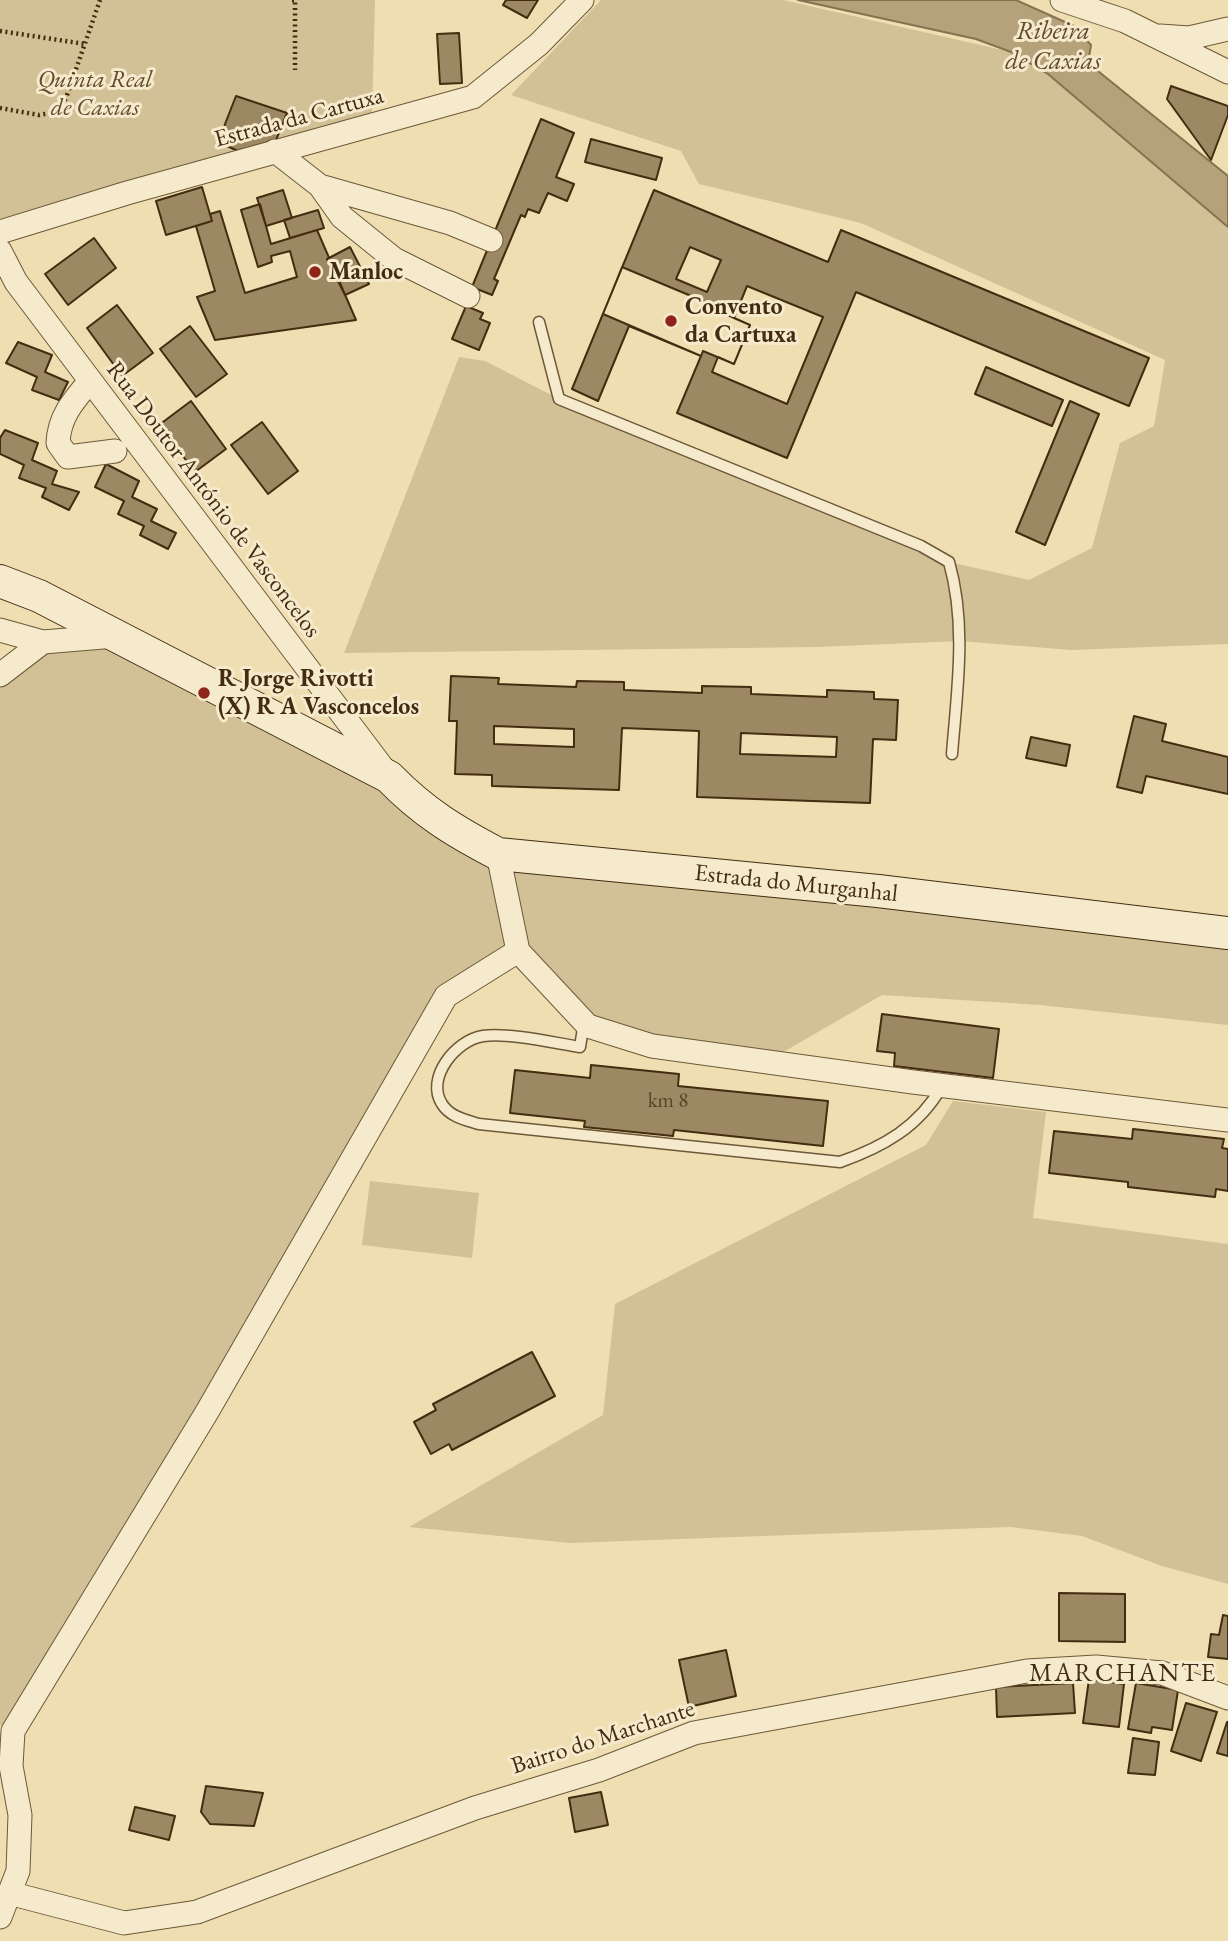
<!DOCTYPE html>
<meta charset="utf-8">
<style>
body{margin:0}
canvas{display:block;background:#efdeb1}
</style>
<canvas width="1228" height="1941"></canvas>
<script>
const context = document.querySelector('canvas').getContext('2d');
context.lineJoin = 'round';
function fill(path, color) { context.fillStyle = color; context.fill(path, 'evenodd'); }
function trace(path, color, width, dash) { context.strokeStyle = color; context.lineWidth = width; context.lineCap = dash ? 'butt' : 'round'; context.setLineDash(dash || []); context.stroke(path); }
function drawText(font, color, halo, rows, align = 'center') {
  context.font = font + ' "EB Garamond",serif'; context.lineWidth = 6; context.setLineDash([]); context.textBaseline = 'middle'; context.strokeStyle = halo; context.fillStyle = color; for (const [text, x, y, turn = 0] of rows) {
    context.save(); context.translate(x, y); context.rotate((+turn || 0) * Math.PI / 180); context.textAlign = isNaN(turn) ? turn : align; if (halo) context.strokeText(text, 0, 0); context.fillText(text, 0, 0); context.restore();
  }
}
const green = new Path2D(`
 M0,0H375L372,115L0,219Z
 M601,0H783L1011,52L1048,74L1228,227V644L1071,650L960,641L817,647L344,653L459,357L485,361L559,399L949,562L1029,580L1092,548L1120,443L1154,426L1165,360L861,223L699,184L681,151L511,95Z
 M94,625L498,854L1228,935V1025L1040,1005L882,995L766,1062L588,1026L518,951L446,997L13,1731L0,1725V676Z
 M953,1101L1046,1112L1033,1218L1228,1244V1584L1162,1566L1082,1536L1011,1527L570,1543L409,1527L603,1415L615,1304L926,1145Z
 M370,1181L479,1193L472,1258L362,1245Z`);
const water = new Path2D(`
 M798,0H1016L1074,26L1091,45L1088,63L1228,176V227L1048,74L1011,52L976,39Z`);
const building = new Path2D(`
 M506,0H538L527,18L503,5Z
 M459,33L462,83L440,84L437,34Z
 M1171,86L1228,106V115L1211,160L1167,99Z
 M236,96L287,113L276,140L238,151L218,142Z
 M541,119L574,133L556,177L574,184L567,201L548,193L539,213L528,209L525,217L521,215L494,279L498,281L492,295L472,287Z
 M591,139L662,158L656,180L585,162Z
 M202,187L212,221L166,235L156,201Z
 M283,190L292,218L266,226L257,198Z
 M654,190L828,262L841,230L1149,358L1129,406L856,292L787,458L677,413L701,356L629,326L598,401L572,389ZM690,247L721,260L707,292L676,279ZM747,286L823,317L787,404L712,372L718,357L734,364L750,325L734,318Z
 M260,204L271,244L317,230L356,320L215,340L197,297L215,291L196,226L212,221L210,214L220,211L245,293L297,277L290,251L271,256L272,262L258,267L241,210Z
 M318,210L324,228L290,238L284,220Z
 M94,238L116,268L68,305L45,274Z
 M350,247L369,284L345,295L327,259Z
 M622,267L715,306L714,309L750,325L734,364L703,351L701,356L603,314Z
 M117,305L153,353L122,376L87,328Z
 M466,306L483,313L480,319L490,323L479,350L452,339Z
 M190,326L227,374L196,397L160,349Z
 M18,342L52,355L45,372L68,382L59,400L32,390L37,377L6,363Z
 M986,367L1063,400L1052,426L975,394Z
 M191,401L226,449L195,472L159,425Z
 M1070,401L1099,414L1045,545L1016,532Z
 M262,422L298,471L268,494L231,445Z
 M5,430L38,443L32,460L57,471L52,484L79,492L69,510L42,497L46,488L19,478L24,465L0,454V438Z
 M106,464L139,481L132,497L157,509L151,521L176,533L168,549L140,535L144,526L118,514L124,501L95,487Z
 M451,676L499,678L498,684L576,687L577,681L624,682V690L702,693V686L751,687V694L827,697V690L874,692V699L898,700L896,740L873,739L870,803L697,797L699,731L622,728L619,790L492,786V775L455,774L457,721H449ZM494,726L574,729V747L494,744ZM741,733L837,737L836,757L740,754Z
 M1134,716L1166,724L1162,741L1228,757V794L1146,776L1142,793L1117,787Z
 M1031,737L1070,745L1066,766L1026,758Z
 M882,1014L999,1029L993,1078L894,1066L895,1053L877,1051Z
 M591,1065L679,1074L678,1086L828,1101L823,1146L674,1130L673,1136L584,1127L585,1121L510,1113L515,1070L590,1078Z
 M1133,1129L1224,1139L1222,1148L1228,1149V1191L1216,1189L1215,1197L1128,1187V1182L1049,1173L1054,1131L1132,1139Z
 M532,1352L555,1396L452,1450L449,1444L431,1454L414,1422L436,1410L433,1404Z
 M1059,1593L1125,1594V1642L1059,1641Z
 M1223,1615L1228,1616V1659L1208,1657L1211,1634L1219,1635Z
 M726,1650L736,1696L689,1707L679,1660Z
 M1089,1679L1124,1684L1119,1727L1083,1723Z
 M1073,1683L1075,1713L997,1717L996,1687Z
 M1136,1683L1178,1690L1172,1730L1152,1727L1151,1733L1128,1729Z
 M1186,1703L1217,1712L1201,1761L1171,1751Z
 M1227,1722H1228V1756L1217,1753Z
 M1133,1738L1159,1742L1155,1775L1128,1773Z
 M206,1786L263,1793L254,1826L210,1824L201,1812Z
 M601,1792L608,1825L575,1832L569,1798Z
 M135,1807L175,1816L169,1840L129,1830Z`);
const path = new Path2D(`
 M292,0H295V70
 M0,31L85,44
 M0,108L39,115L56,112L66,98L100,0`);
const lane = new Path2D(`
 M539,322L559,399L921,546L949,562C967,625 957,690 952,754
 M584,1022L580,1047C555,1043 507,1032 483,1036C456,1040 425,1078 442,1104C450,1117 466,1120 479,1124L840,1162C883,1147 919,1127 942,1086`);
const street = new Path2D(`
 M1062,0L1125,21L1228,72
 M1160,36L1189,38L1228,29
 M275,151L320,186L342,217L394,259L468,296
 M320,186L450,223L491,240
 M0,232L127,193L473,97L539,44L582,0
 M0,251L16,282L385,771
 M90,381C73,401 59,417 58,443L68,457L115,451
 M0,630L43,642L115,636
 M0,675L43,642
 M498,854L518,951L588,1026L652,1046L913,1082L1228,1120
 M9,1893L124,1923L197,1912L475,1808L599,1770L694,1733L1027,1671L1096,1667L1162,1673L1228,1698
 M0,1917L18,1871L20,1815L11,1766L13,1731L207,1412L446,996L518,951`);
const secondary = new Path2D(`
 M0,581L39,596L389,777C423,812 454,831 498,854L878,891L1228,933`);
const markers = [
 [315,272,7,"#8f2418"],
 [671,321,7,"#8f2418"],
 [204,693,7,"#8f2418"]
];
const numberNames = [
 ["km 8",668,1101]
];
const parkNames = [
 ["Quinta Real",95,80],
 ["de Caxias",95,108]
];
const streetNames = [
 ["Estrada da Cartuxa",299,118,-15],
 ["Rua Doutor António de Vasconcelos",213,500,53],
 ["Estrada do Murganhal",796,884,6],
 ["Bairro do Marchante",603,1738,-18]
];
const poiNames = [
 ["Manloc",329,272],
 ["Convento",685,307],
 ["da Cartuxa",685,335],
 ["R Jorge Rivotti",218,679],
 ["(X) R A Vasconcelos",218,707]
];
const waterNames = [
 ["Ribeira",1053,32],
 ["de Caxias",1053,62]
];
const neighbourhoodNames = [
 ["MARCHANTE",1123,1674]
];
fill(green, '#d2c096');
fill(water, '#b5a17a');
trace(water, '#877250', 2);
fill(building, '#9c8964');
trace(building, '#432c10', 2);
trace(lane, '#6e5838', 13);
trace(street, '#6e5838', 25);
trace(secondary, '#432c10', 34);
trace(path, '#432c10', 4.5, [2, 3.5]);
trace(lane, '#f5eacc', 10);
trace(street, '#f5eacc', 23);
trace(secondary, '#f5eacc', 32);
for (const [x, y, r, color] of markers) { const dot = new Path2D(); dot.arc(x, y, r, 0, 2 * Math.PI); context.fillStyle = color; context.fill(dot); trace(dot, '#f5eacc', 2.5); }
drawText('21px', '#594325', null, numberNames);
drawText('italic 24px', '#604a2b', '#f5eacc', parkNames);
drawText('24px', '#432c10', '#f5eacc', streetNames);
drawText('bold 24px', '#432c10', '#f5eacc', poiNames, 'left');
drawText('italic 26px', '#60492a', '#f5eacc', waterNames);
context.letterSpacing = '2px';
drawText('26px', '#432c10', '#f5eacc', neighbourhoodNames);
context.letterSpacing = '0px';
</script>
